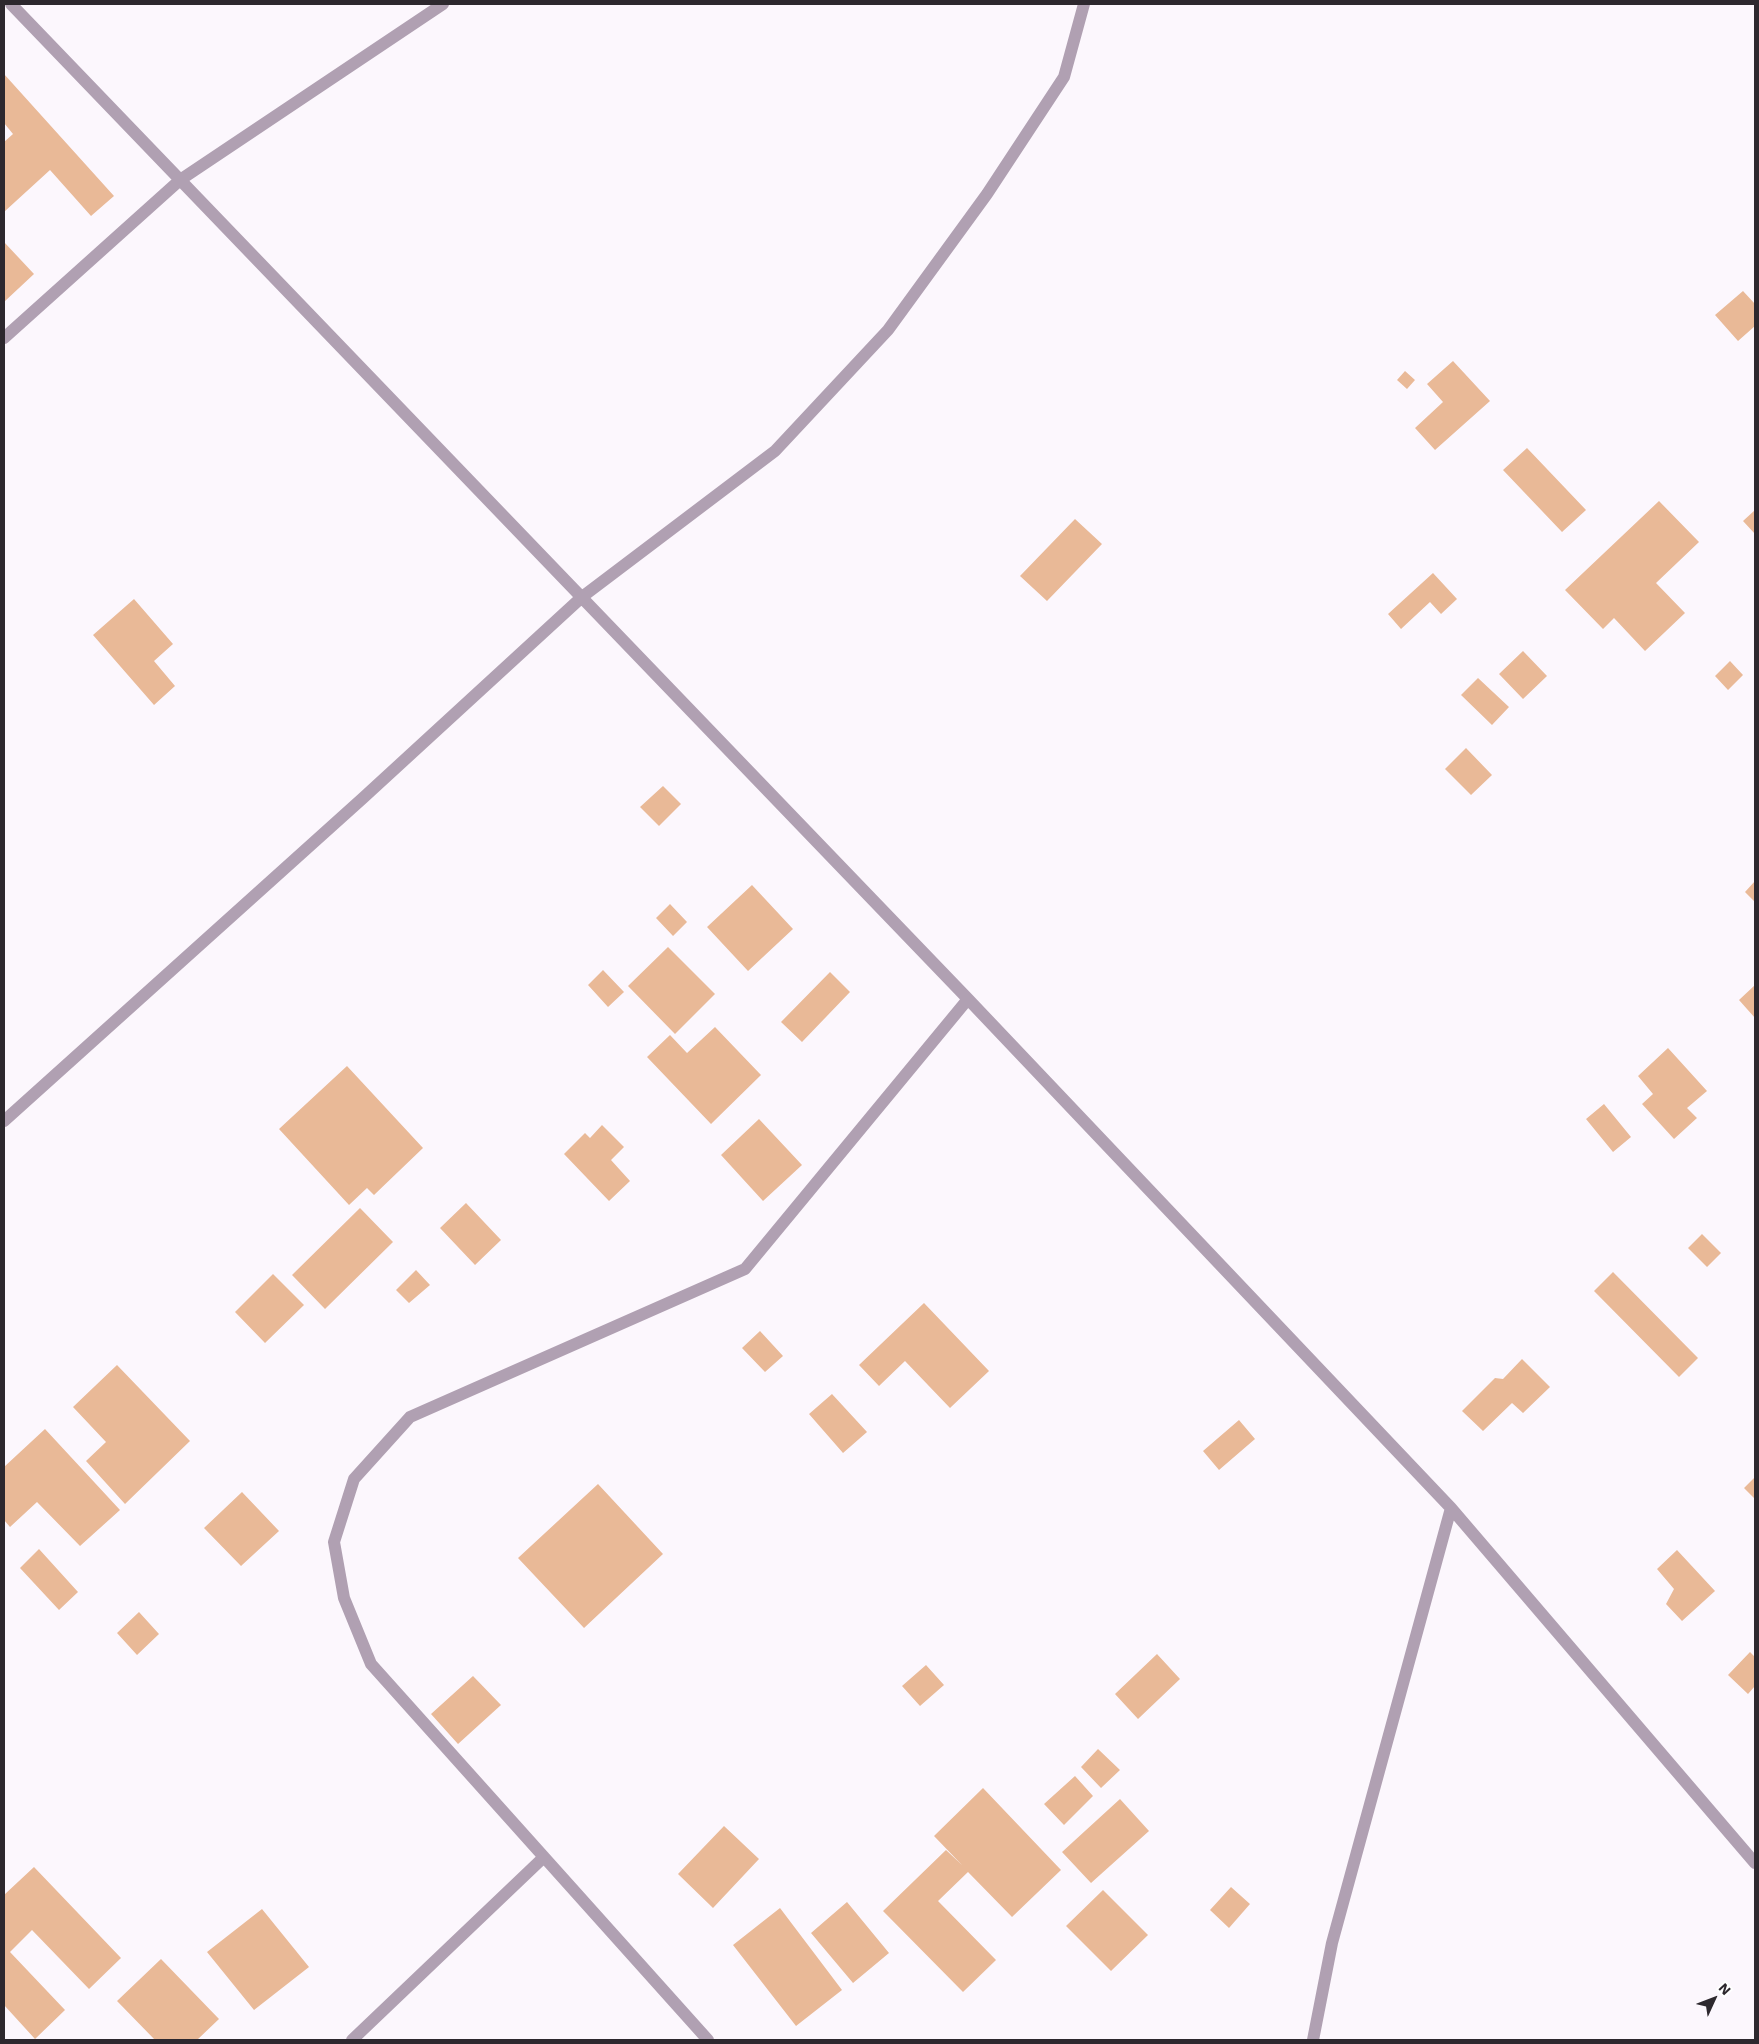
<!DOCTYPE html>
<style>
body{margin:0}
#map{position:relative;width:1759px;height:2044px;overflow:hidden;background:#fcf7fd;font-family:"Work Sans",sans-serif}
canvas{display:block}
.frame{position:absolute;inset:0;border:5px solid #2d282e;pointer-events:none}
.north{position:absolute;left:1689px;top:1974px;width:50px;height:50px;-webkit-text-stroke:4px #fff;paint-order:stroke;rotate:47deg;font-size:14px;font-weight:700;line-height:20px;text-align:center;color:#2d282e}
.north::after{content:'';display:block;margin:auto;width:18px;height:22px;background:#2d282e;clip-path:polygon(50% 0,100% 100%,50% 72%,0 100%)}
</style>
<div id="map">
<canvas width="1759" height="2044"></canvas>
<div class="frame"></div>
<div class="north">N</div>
</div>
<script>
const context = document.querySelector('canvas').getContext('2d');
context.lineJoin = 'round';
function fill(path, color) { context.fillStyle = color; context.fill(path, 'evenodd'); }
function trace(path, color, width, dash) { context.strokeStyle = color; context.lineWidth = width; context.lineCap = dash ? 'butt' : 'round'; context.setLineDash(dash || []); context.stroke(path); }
const building = new Path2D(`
 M4,74L114,196L91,216L50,170L4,212V142L13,134L4,123Z
 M4,242L34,274L4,302Z
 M1743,291L1755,304V326L1738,341L1715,315Z
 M1453,361L1490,401L1435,450L1415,428L1443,402L1427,384Z
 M1405,371L1415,380L1407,389L1397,380Z
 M1527,448L1586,510L1562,532L1503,470Z
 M1659,501L1699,542L1656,583L1685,613L1645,651L1614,618L1603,629L1565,590Z
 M1755,510V534L1743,521Z
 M1075,519L1102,544L1047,601L1020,576Z
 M1433,573L1457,599L1441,614L1430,602L1401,629L1388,614Z
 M134,599L173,644L154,661L175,686L154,705L93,635Z
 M1523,651L1547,676L1523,699L1499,674Z
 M1730,661L1743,675L1728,690L1715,676Z
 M1478,678L1509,707L1492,725L1461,695Z
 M1466,748L1492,775L1471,795L1445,769Z
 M663,786L681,804L659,826L640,807Z
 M1755,881V902L1745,892Z
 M752,885L793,929L748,971L707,927Z
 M670,904L687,922L673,936L656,918Z
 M668,947L715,994L675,1034L628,986Z
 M603,970L624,992L608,1007L588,985Z
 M830,972L850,992L802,1042L781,1022Z
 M1755,985V1018L1739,1000Z
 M715,1027L761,1075L711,1124L647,1057L670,1035L687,1053Z
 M1668,1048L1707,1091L1687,1108L1697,1118L1674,1139L1642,1104L1653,1094L1638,1076Z
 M347,1066L423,1148L374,1195L367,1188L349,1205L279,1129Z
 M1604,1104L1631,1137L1613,1152L1586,1119Z
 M759,1119L802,1165L763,1201L721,1155Z
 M602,1125L624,1147L611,1160L630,1181L609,1201L564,1154L585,1133L590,1138Z
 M466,1203L501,1240L475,1265L440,1228Z
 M360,1208L393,1242L325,1309L292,1275Z
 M1702,1234L1721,1253L1707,1267L1688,1248Z
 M416,1270L430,1285L409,1303L396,1290Z
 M1613,1272L1698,1358L1679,1377L1594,1291Z
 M273,1274L304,1305L265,1343L235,1312Z
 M924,1303L989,1371L950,1408L905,1361L879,1386L859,1365Z
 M760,1331L783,1356L765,1372L742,1348Z
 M1522,1359L1550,1387L1523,1413L1512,1403L1483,1431L1462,1411L1495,1378L1503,1379Z
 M117,1365L190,1441L125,1504L86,1461L106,1442L73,1407Z
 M832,1394L867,1432L843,1453L809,1414Z
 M1239,1420L1255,1439L1219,1470L1203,1451Z
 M45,1429L120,1510L80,1546L37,1502L10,1527L4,1520V1467Z
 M1755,1477V1499L1744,1488Z
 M598,1484L663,1554L584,1628L518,1558Z
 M242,1492L279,1531L241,1566L204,1528Z
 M39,1549L78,1592L59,1610L20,1568Z
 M1677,1550L1715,1591L1682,1621L1666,1604L1674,1589L1657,1569Z
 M139,1612L159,1634L137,1655L117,1633Z
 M1750,1652L1755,1657V1686L1748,1694L1728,1675Z
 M1157,1654L1180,1679L1138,1719L1115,1694Z
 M926,1665L944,1685L920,1706L902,1686Z
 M473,1676L501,1705L458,1744L431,1714Z
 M1098,1749L1120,1770L1101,1788L1081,1767Z
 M1075,1776L1093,1796L1064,1825L1044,1804Z
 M983,1788L1061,1870L1012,1917L968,1872L938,1901L996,1960L963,1992L883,1911L946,1850L962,1865L934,1836Z
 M1120,1799L1149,1831L1091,1883L1062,1852Z
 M724,1826L759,1859L713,1908L678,1874Z
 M34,1867L121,1958L89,1989L32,1930L10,1952L65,2010L35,2039L4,2005V1895Z
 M1231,1887L1250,1904L1229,1928L1210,1910Z
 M1103,1890L1148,1935L1111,1971L1066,1926Z
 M847,1902L889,1953L853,1983L811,1933Z
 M780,1908L842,1990L796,2026L733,1945Z
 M262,1909L309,1967L254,2010L207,1952Z
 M161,1959L219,2019L197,2040H155L117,2001Z`);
const minor = new Path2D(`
 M11,4L968,999L1451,1508L1755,1863
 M4,338L180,180L443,4
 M4,1121L363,798L582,597L775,451L888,330L987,194L1064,77L1084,4
 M352,2040L544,1857
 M708,2040L371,1664L344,1598L334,1542L354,1479L410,1417L745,1269L968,999
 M1313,2040L1332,1943L1451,1508`);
fill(building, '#e9b997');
trace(minor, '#b0a0b2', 12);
</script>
